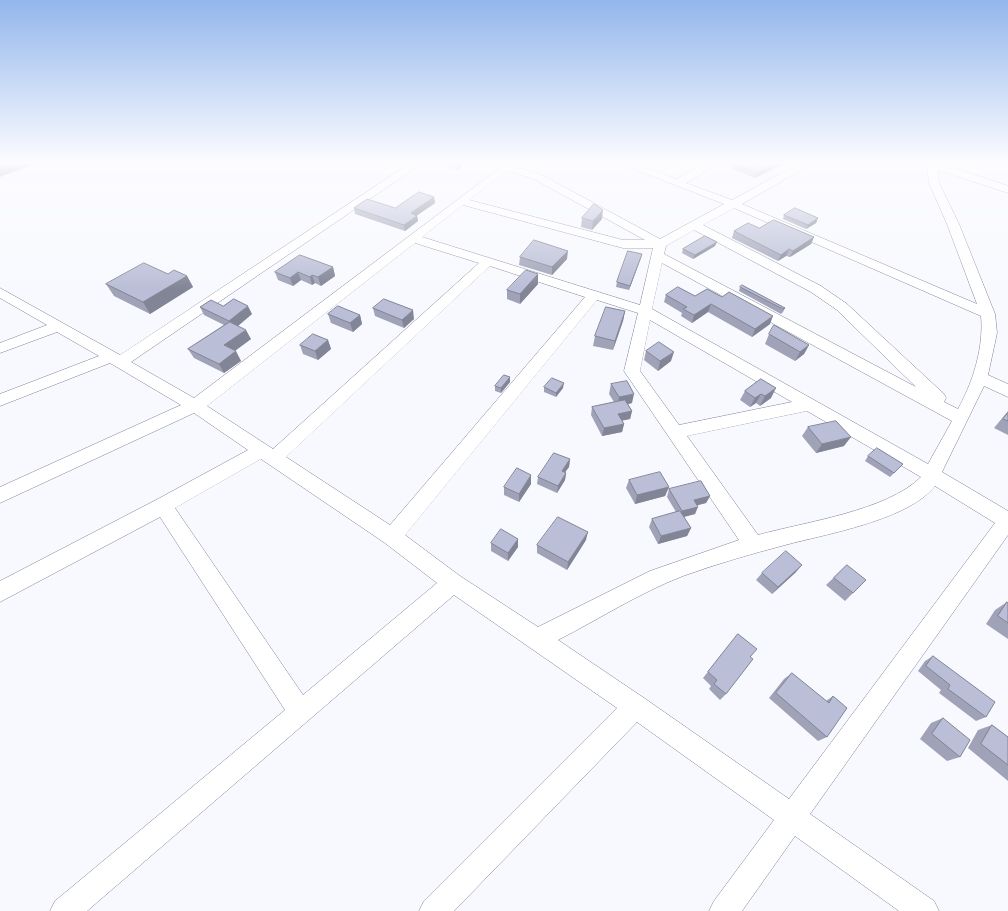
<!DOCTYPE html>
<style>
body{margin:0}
canvas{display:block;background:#f8f9fe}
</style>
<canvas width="1008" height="911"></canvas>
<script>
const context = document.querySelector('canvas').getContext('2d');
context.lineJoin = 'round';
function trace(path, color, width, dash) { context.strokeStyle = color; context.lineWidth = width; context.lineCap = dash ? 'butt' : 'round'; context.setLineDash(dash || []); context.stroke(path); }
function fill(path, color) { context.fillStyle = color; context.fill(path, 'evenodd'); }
const minor = new Path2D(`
 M412,162H424L131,362L194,398L505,164L540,174L660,239L724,204L616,162H631L676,179L708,162H721L686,183L732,200L802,162H815L742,204L977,304L947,224L929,183L927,166L920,162H940L939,163L1008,186V193L938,170L939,183L959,224L995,314L997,333L988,375L1008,384V397L984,386L942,472L1008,511V535L810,814L934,901L939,911H899L795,836L742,911H709L714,901L774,820L637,722L454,911H419L424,901L617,708L454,595L87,911H50L55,901L285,710L160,517L0,602V581L156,500L248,450L194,413L0,503V487L181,405L110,363L0,406V394L99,356L57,332L0,353V343L47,325L0,298V288L120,355ZM507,171L532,178L645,240H623L469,200ZM463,205L623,248H653L640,305L422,237ZM734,208L981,316C984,347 973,382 958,409L944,402L946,398L944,394L847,304L821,286L703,225ZM694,230L811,292L837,310L916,387L664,254L666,246ZM415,243L479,263L273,449L207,406ZM662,263L952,421L928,464L652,309ZM490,266L585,297L390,525L286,457ZM597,300L638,313L624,371L739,540L650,571L538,627L460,576L405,535ZM650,320L792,402L679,425L640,371ZM807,411L921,477C887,511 805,522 758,535L687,436ZM261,459L385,543L437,583L303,695L175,508ZM935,486L995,523L789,799L644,698L558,640C599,619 639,593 683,576C716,564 751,554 785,545C826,534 909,520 935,486Z`);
const wall = new Path2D(`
 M443,162H465L459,170L443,165Z
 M736,162H793L786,166L783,164L755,178L732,169L733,163Z
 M434,197L435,203L417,215L418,221L405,231L355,214L354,208H395Z
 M784,215L818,218L816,223L806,229L783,219Z
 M582,218L602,219L592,230L581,227Z
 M759,228L814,237L811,244L790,257L786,256L778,261L732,238L734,231Z
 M715,246L693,259L682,253L683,249Z
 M642,254L629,290L616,287L617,282Z
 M520,257L567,259L552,275L519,265Z
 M333,267L335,276L321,286L315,283L312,285L301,280L293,286L278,280L275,272Z
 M168,274L187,276L193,287L150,314L114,296L106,284Z
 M538,274V284L520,304L507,299V290Z
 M740,287L785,308L783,312L781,314L739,291Z
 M666,295L695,296L770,324L752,337L708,312L692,323L681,316L682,313L664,302Z
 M223,306L252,314L238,326L251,339L235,351L241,361L224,373L194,358L188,349L224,325L204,315L200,307Z
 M373,308L414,319L404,328L375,316Z
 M625,311L623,321L613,350L593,346L595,336Z
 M328,314L360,315L362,324L353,332L331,323Z
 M769,334L809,345L804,354L795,361L765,344Z
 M328,340L331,349L318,360L303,354L300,345Z
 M646,351L671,361L658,371L644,360Z
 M510,377V382L501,393L495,391V386Z
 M761,379L771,398L760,406L756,403L750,407L740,400L745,391Z
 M611,384L632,403L628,404L632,411L630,419L622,420L624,424L622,432L602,436L591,415L592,407L614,402L609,394Z
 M544,387L563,388L556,397L544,392Z
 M1008,411V435L994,428Z
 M808,427L844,446L816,453L802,436Z
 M868,456L903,464L890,477L865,461Z
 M570,459L569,467L565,472L566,473L565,480L557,493L537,484L538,477Z
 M629,480L669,487L665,496L635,504L626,488Z
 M531,484L519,502L504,495V487Z
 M669,489L710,496L706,503L697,505L695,514L684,517L691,528L687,536L658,544L649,527L652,519L676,512L667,497Z
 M586,540L567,570L537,553V545Z
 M491,543L518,547L508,561L491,551Z
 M802,565L795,573L772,594L756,580L762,573Z
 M847,565L853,593L845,601L826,585Z
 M1007,602L1008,603V639L986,624L995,610Z
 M738,634L750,657L726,694L720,700L709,689L711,686L703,678Z
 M933,656L986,717L976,721L939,693L941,690L918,671L925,661Z
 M792,673L826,701L833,696L827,737L818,741L769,698L784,679Z
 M943,718L960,757L947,761L920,739L931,723Z
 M992,725L1008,737V781L968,748L978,730Z`);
const shadedWall = new Path2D(`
 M17,162H40L0,177V169Z
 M458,162H465L459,170Z
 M778,162H783V164L755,178L757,173Z
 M788,162H793L786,166Z
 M434,197L435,203L412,219L411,213Z
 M603,210L602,219L592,230L593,221Z
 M417,216L418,221L405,231L404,225Z
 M818,218L816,223L806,229L808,225Z
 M814,237L811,244L790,257L793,251Z
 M717,242L715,246L693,259L695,255Z
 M789,249L786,256L778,261L781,255Z
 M568,251L567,259L552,275V267Z
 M642,254L641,258L629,290L630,286Z
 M333,267L335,276L321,286L318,277Z
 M298,272L301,280L293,286L290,278Z
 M538,274V284L520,304V294Z
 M312,275L315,283L312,285L310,277Z
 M187,276L193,287L150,314L143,302Z
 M711,304L708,312L692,323L694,315Z
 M248,306L252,314L233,330L229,321Z
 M413,310L414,319L404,328L402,320Z
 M625,311L623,321L613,350L615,341Z
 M360,315L362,324L353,332L350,323Z
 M773,316L770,324L752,337L755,329Z
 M246,330L251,339L229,355L224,345Z
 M328,340L331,349L318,360L315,351Z
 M809,345L804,354L795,361L800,352Z
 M236,351L241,361L224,373L219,364Z
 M674,352L671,361L658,371L660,361Z
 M510,377V382L501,393V388Z
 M564,383L563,388L556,397V393Z
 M776,388L771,398L760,406L765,396Z
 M634,394L632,403L617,407L619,397Z
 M761,394L756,403L750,407L755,398Z
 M632,411L630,419L616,422L618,414Z
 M624,424L622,432L602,436L604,428Z
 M851,437L844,446L816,453L822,444Z
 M570,459L569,467L561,478L562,471Z
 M566,473L565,480L557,493L558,486Z
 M531,475V484L519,502V494Z
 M669,487L665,496L635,504L637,495Z
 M710,496L706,503L691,507L694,500Z
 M698,507L695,514L679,518L682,511Z
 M691,528L687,536L658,544L661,536Z
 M588,532L586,540L567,570L568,562Z
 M518,539V547L508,561V553Z
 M802,565L795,573L772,594L778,587Z`);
const building = new Path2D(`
 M0,162H17L0,169Z
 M736,162H778L757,173L733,163Z
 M419,192L434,197L411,213L417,216L404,225L354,208L367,199L395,208Z
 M594,204L603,210L593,221L582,218Z
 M795,208L818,218L808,225L784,215Z
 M774,220L814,237L793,251L789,249L781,255L734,231L748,223L759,228Z
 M705,236L717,242L695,255L683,249Z
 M534,240L568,251L552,267L520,257Z
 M628,251L642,254L630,286L617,282Z
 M300,255L333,267L318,277L312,275L310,277L298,272L290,278L275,272Z
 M144,263L168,274L174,270L187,276L143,302L106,284Z
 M526,270L538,274L520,294L507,290Z
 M742,285L785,308L783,309L740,287Z
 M678,287L695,296L707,289L722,297L729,292L773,316L755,329L711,304L694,315L683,309L687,307L666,295Z
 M234,299L248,306L229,321L200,307L211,300L223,306Z
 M384,299L413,310L402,320L373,308Z
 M338,306L360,315L350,323L328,314Z
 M606,307L625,311L615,341L595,336Z
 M230,322L246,330L224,345L236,351L219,364L188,349Z
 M774,325L809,345L800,352L769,334Z
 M313,334L328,340L315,351L300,345Z
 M659,342L674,352L660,361L646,351Z
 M504,375L510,377L501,388L495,386Z
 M552,378L564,383L556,393L544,387Z
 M761,379L776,388L765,396L761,394L755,398L745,391Z
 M627,381L634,394L619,397L611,384Z
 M625,400L632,411L618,414L624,424L604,428L592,407Z
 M1008,413V421L1003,419Z
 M836,421L851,437L822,444L808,427Z
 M877,448L903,464L894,473L868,456Z
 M554,453L570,459L562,471L566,473L558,486L538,477Z
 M517,468L531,475L519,494L504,487Z
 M660,472L669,487L637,495L629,480Z
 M701,481L710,496L694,500L698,507L682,511L669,489Z
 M680,511L691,528L661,536L652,519Z
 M558,517L588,532L568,562L537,545Z
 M501,529L518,539L508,553L491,543Z
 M786,551L802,565L778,587L762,573Z
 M847,565L866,580L853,593L834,578Z
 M1007,602L1008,603V623L998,616Z
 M738,634L757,649L750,657L753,659L726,694L714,684L717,680L708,672Z
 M933,656L995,702L986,717L948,689L950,685L926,666Z
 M792,673L829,703L833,696L847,708L827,737L776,693Z
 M943,718L970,740L960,757L932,734Z
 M992,725L1008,737V765L981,744Z`);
trace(minor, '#7e8198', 1);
fill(minor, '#fff');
fill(wall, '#a0a3b8');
fill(shadedWall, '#828596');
fill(building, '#babed6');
trace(building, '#828596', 1);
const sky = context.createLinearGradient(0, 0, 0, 290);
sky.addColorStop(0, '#93b6ec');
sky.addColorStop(0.56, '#fcfcff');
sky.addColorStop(1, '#fcfcff00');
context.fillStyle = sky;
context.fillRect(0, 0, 1008, 290);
</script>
